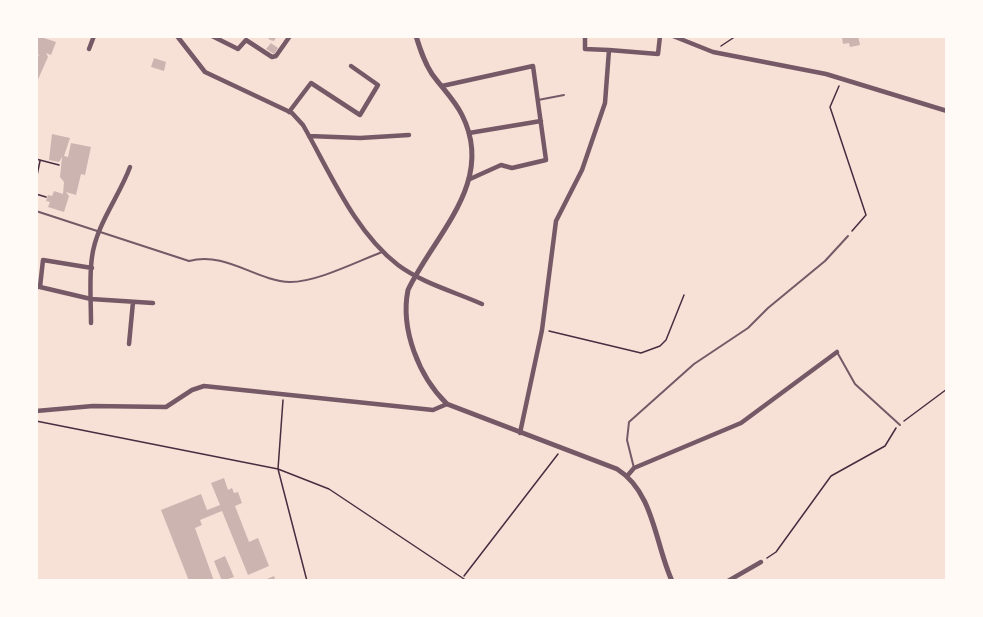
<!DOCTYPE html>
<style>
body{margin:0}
#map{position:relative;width:983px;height:617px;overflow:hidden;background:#f7e1d7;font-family:"PT Sans Narrow",sans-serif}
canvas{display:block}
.frame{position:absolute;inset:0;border:38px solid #fffaf5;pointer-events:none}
</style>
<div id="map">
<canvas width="983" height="617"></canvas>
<div class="frame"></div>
</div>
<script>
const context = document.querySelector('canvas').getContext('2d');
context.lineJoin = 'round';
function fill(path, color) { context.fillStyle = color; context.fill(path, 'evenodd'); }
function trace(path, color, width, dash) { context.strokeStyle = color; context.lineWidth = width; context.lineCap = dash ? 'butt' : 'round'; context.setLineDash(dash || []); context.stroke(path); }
const building = new Path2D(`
 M38,36L56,42L51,55L46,53L48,57L36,84V60L39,55L36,53Z
 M266,36H277L274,41L270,40Z
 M858,36L860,45L850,47L849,43L843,44L842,37Z
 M271,43L278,48L274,54L266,49Z
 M154,58L166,62L164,71L151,67Z
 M52,134L70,138L64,156L68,157L71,143L91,147L85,175L81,174L76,195L66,192L69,196L64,212L48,207L50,202L46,201L48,195L52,196L54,191L63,194L64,182L60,177L62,157L59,162L49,160Z
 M224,478L228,490L232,488L234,493L238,492L242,503L235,506L249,542L258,538L269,566L248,575L222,511L200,520L202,525L195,528L214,581H189L161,510L201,494L207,510L220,505L211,483Z
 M225,556L234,577L222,581L214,561Z
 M274,576L276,581H262Z`);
const path = new Path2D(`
 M721,46L736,36
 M839,86L830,107L866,215L852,231
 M36,159L59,165
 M36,180L40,161
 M36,194L46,197
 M549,331L641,353L660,346L666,340L684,295
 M283,400L278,469L307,581
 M36,421L278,469L329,489L467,581
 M904,421L947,389
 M767,558L776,552L831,476L885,446L896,428
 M464,576L558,454`);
const service = new Path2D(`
 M538,100L564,95
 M36,211L189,261C226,251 256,281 290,282C317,282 356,262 382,252
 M837,352L855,384L900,425
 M634,468L627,440L629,422L694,364L748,328L768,308L825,261L848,236`);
const minor = new Path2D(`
 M177,36L205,72L292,113L303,125C330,172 354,231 398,265C422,283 455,292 482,304
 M212,36L238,49L246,40L272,57L276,56L290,36
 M673,36L713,52L826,74L947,111
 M89,49L94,36
 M609,50L658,54L660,36
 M442,86L533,66L546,160L512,168L501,165L470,179
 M289,112L311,83L360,115L378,85L351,66
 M469,133L541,121
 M309,136L360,138L409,135
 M36,286L40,287L43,260L92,268
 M40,287L91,299L153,303
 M91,323C91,301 89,278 92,257C96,225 119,197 130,167
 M129,344L133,302
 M36,411L93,406L166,407L192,390L204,386L433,410L447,404
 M520,433L542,330L556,221L582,170L605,103L609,50L585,49V36
 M628,475L634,468L741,423L837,352
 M728,581L761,562`);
const tertiary = new Path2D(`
 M416,36C420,49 424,62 432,74C442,88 454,99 462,115C496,182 435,234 408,290C400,329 419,377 447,404L617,469C654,492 655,544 672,581`);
fill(building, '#ccb4b1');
trace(path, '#4a2c40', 1.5);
trace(service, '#755966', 2);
trace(minor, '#755966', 4.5);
trace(tertiary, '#755966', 5);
</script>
